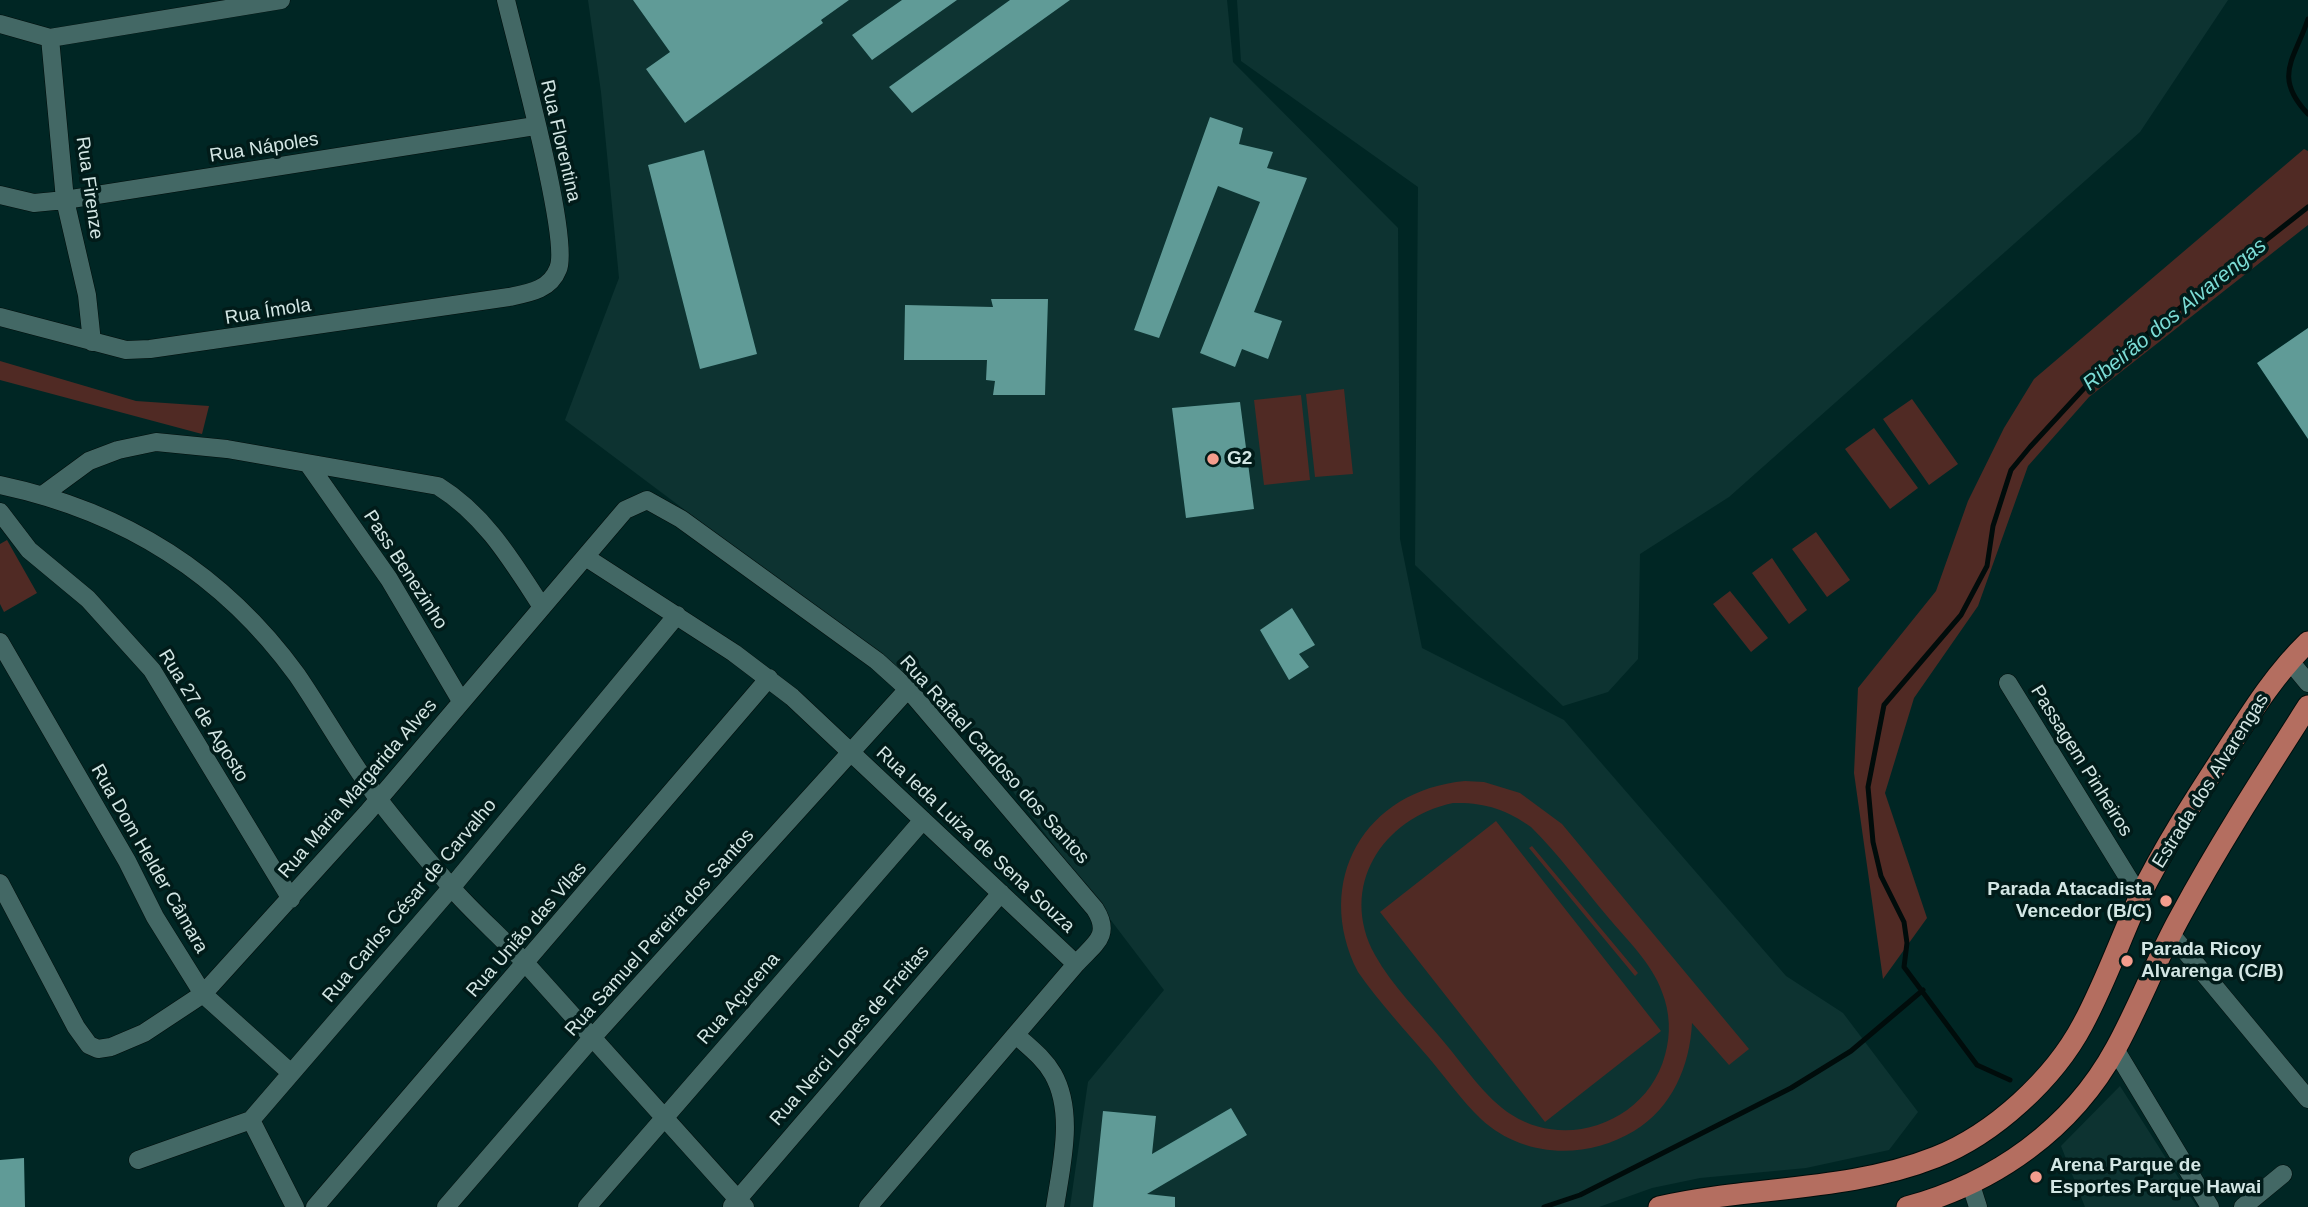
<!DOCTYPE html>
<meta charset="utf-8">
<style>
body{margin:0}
canvas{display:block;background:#002624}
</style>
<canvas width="2308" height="1207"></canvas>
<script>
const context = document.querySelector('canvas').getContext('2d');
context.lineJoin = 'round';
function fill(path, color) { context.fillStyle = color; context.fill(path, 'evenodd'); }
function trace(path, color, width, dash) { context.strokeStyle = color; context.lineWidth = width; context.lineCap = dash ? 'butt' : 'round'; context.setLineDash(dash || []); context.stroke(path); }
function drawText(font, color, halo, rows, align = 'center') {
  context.font = font + ' Arial,sans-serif'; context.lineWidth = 7; context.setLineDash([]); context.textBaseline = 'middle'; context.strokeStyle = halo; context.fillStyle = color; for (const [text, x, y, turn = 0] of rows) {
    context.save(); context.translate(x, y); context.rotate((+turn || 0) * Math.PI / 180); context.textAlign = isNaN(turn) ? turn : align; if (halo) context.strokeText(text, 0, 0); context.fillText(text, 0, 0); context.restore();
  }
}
const built = new Path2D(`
 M588,0H1227L1233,62L1398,228L1400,539L1422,648L1564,720L1786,976L1843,1013L1918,1112L1889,1150L1806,1168L1700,1178L1652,1188L1599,1207H1070L1088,1082L1164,990L951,710L565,420L619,278L601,92Z
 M1237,0H2228L2140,132L1729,497L1640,554L1638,659L1608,692L1563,706L1415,565L1418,187L1241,61Z
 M2120,1086L2197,1207H2085L2061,1146Z`);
const green = new Path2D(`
 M2304,149L2308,151V225L2089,397L2028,466L1978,606L1914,698L1885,793L1927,918L1883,979L1854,773L1858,688L1936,591L1968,501L2004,428L2034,379Z
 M0,361L136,401L209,406L202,434L0,380Z
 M1344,389L1353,474L1315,477L1306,394Z
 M1301,395L1310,480L1264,485L1254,400Z
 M1912,399L1958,464L1929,485L1883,419Z
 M1874,428L1918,488L1890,509L1845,449Z
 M1816,532L1850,580L1827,597L1792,549Z
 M7,540L37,593L4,612L0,604V544Z
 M1772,558L1807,610L1789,624L1752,573Z
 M1730,591L1768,638L1751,652L1713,604Z
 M1465,781L1484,782L1520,793L1562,824L1749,1049L1729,1065L1692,1023C1690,1066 1672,1108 1634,1131C1586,1160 1523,1158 1481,1119C1462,1101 1446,1078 1429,1058C1405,1030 1379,1002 1358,972C1312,881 1365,790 1465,781ZM1453,803C1483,802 1506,809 1531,827C1558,854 1582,886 1607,916C1626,939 1652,963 1662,992C1670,1012 1671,1034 1665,1055C1648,1120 1569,1151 1512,1115C1485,1098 1465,1067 1444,1042C1421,1014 1392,986 1375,955C1338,887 1382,818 1453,803Z
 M1496,821L1661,1031L1545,1122L1380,912Z
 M1532,846L1638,973L1635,976L1529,848Z`);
const stream = new Path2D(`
 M2308,19C2295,59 2272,76 2308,114
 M2010,1080L1977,1065L1904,967L1907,943L1904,922L1881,876L1873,842L1868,787L1884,705L1961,615L1987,566L1993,526L2011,470L2030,447L2100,371L2308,207
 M1544,1207L1580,1195L1791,1088L1851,1051L1923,990`);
const building = new Path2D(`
 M633,0H849L821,20L823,23L685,123L646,69L670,52Z
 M902,0H957L872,60L852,35Z
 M1010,0H1070L912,113L889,87Z
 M1210,117L1243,128L1239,144L1273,152L1267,168L1307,178L1254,312L1282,321L1268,359L1242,349L1235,367L1200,353L1260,202L1218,186L1159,338L1134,330Z
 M704,150L757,354L700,369L648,165Z
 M991,299H1048L1045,395H993L995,381L986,380L987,360H904L905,305L993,307Z
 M2308,328V439L2257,363Z
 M1240,402L1254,509L1186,518L1172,408Z
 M1292,608L1315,645L1299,654L1309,667L1289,680L1260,630Z
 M1231,1108L1247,1135L1147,1194L1175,1197V1207H1093L1103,1111L1156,1116L1152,1154Z
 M24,1158L25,1207H0V1160Z`);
const minor = new Path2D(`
 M0,24L50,38L281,0
 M50,38L65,200L87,295L92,342
 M0,195L34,203L65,200L535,126
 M0,317L126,350L150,349L509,297C529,293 550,290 558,269C571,240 516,43 506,0
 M309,465L389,579L461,701
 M0,485C123,511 223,573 297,675C325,716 349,760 379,800C401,829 426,858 450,886C474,914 503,938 528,966C600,1046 672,1127 745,1207
 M44,494L89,461L118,450L156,442L227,449L438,486C485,515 512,561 542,607
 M0,512L29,550L88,599L152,670L291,899
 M587,558L734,653L792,697L1076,964L868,1207
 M0,642L127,861L155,917L203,994L291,1073
 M2289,660L2308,683
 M2008,683L2140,897
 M0,883L76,1027L89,1045L98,1049L111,1047L144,1033L203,994L367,813L625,510L647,500L681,519L877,661L908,689L1095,909C1112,936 1094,944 1076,964
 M2171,934L2308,1099
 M1016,1035C1029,1047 1044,1058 1053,1074C1075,1113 1061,1166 1055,1207
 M2115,1049L2210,1207
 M251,1120L295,1207
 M138,1160L251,1120L451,888L677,615
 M1971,1185L1978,1207
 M732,1206L1001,893
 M315,1207L769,678
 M446,1207L591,1039L908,689
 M587,1207L923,820
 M2243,1207L2283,1174`);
const major = new Path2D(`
 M1659,1207C1750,1186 1848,1192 1936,1157C1994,1134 2054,1079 2083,1024C2105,983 2120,940 2139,898C2163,849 2193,802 2223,756C2249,716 2273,676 2308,642
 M1907,1207C1995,1183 2072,1129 2116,1048C2140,1004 2157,958 2181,915C2220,843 2264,775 2308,706`);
const markers = [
 [1213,459,7,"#f49d8d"],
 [2166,901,7,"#f49d8d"],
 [2127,961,7,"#f49d8d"],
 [2036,1177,7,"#f49d8d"]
];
const streetNames = [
 ["Rua Florentina",560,141,77],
 ["Rua Nápoles",264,148,-9],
 ["Rua Firenze",89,188,82],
 ["Rua Ímola",268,312,-9],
 ["Pass Benezinho",405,570,57],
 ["Rua 27 de Agosto",203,716,58],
 ["Rua Rafael Cardoso dos Santos",994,760,48],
 ["Passagem Pinheiros",2081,761,58],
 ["Estrada dos Alvarengas",2211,781,-58],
 ["Rua Maria Margarida Alves",358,789,-49],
 ["Rua Ieda Luiza de Sena Souza",975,840,43],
 ["Rua Dom Helder Câmara",149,859,60],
 ["Rua Carlos César de Carvalho",410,901,-50],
 ["Rua União das Vilas",527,930,-49],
 ["Rua Samuel Pereira dos Santos",660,933,-48],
 ["Rua Açucena",739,999,-49],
 ["Rua Nerci Lopes de Freitas",850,1036,-49]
];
const poiNames = [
 ["G2",1227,459],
 ["Parada Atacadista",2152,890,"right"],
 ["Vencedor (B/C)",2152,912,"right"],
 ["Parada Ricoy",2141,950],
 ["Alvarenga (C/B)",2141,972],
 ["Arena Parque de",2050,1166],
 ["Esportes Parque Hawai",2050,1188]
];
const waterNames = [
 ["Ribeirão dos Alvarengas",2175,315,-39]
];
fill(built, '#0d3331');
fill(green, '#502a24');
trace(stream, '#000c0b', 5);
fill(building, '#609b97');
trace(minor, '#000d0b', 19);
trace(major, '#000d0b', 23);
trace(minor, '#436865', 18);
trace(major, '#b46e60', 21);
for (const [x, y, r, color] of markers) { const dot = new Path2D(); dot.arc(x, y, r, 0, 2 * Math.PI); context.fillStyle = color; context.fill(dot); trace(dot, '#011b19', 2.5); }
drawText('19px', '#d3e6e4', '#011b19', streetNames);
drawText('bold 19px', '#d3e6e4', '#011b19', poiNames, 'left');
drawText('italic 21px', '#7bdcd5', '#011b19', waterNames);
</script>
